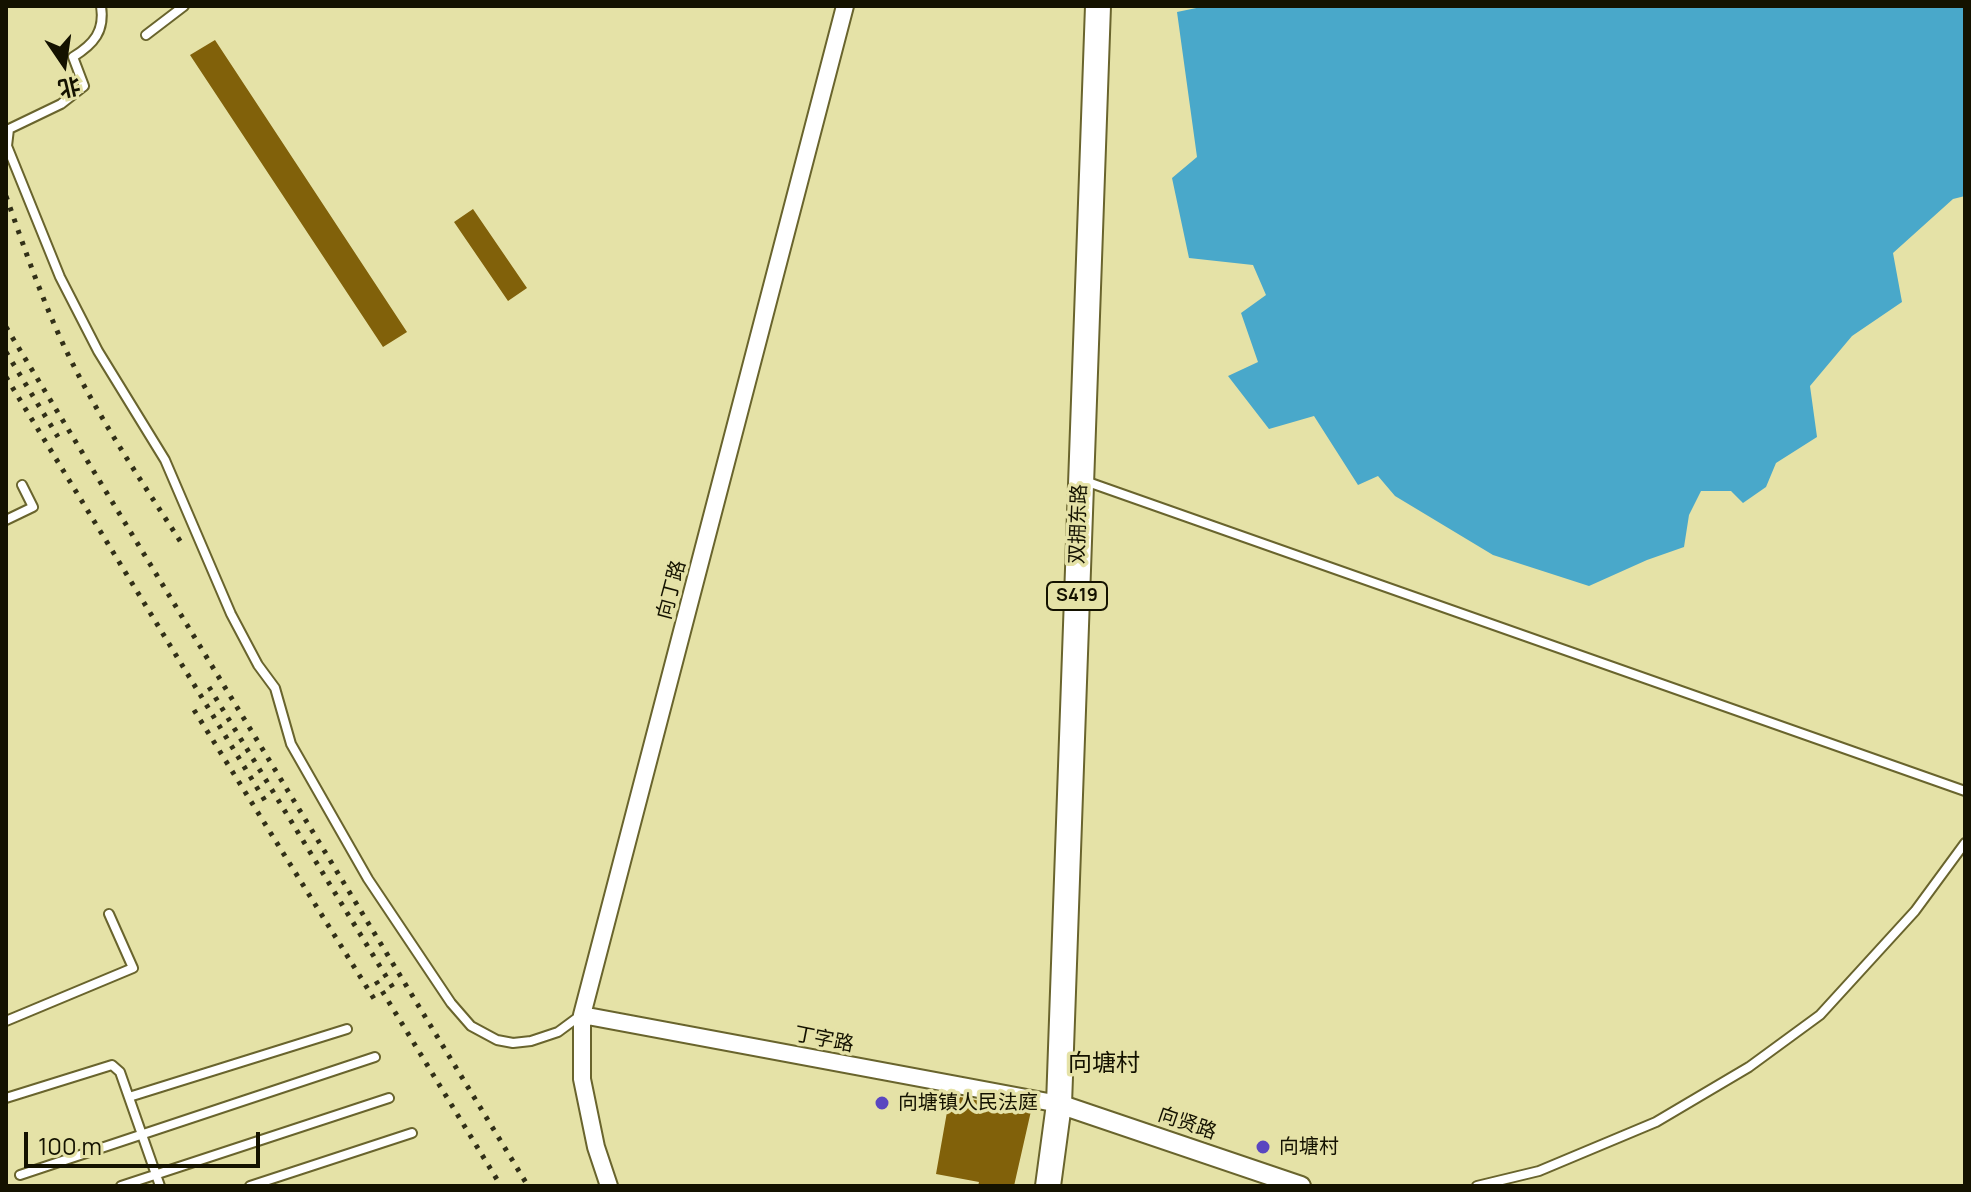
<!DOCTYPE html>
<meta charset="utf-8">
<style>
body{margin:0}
#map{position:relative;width:1971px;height:1192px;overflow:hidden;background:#e5e2a7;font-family:Manrope,"Noto Sans SC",sans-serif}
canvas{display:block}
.frame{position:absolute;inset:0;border:8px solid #141200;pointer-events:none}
.north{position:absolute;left:24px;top:24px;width:80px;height:80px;-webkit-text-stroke:6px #e5e2a7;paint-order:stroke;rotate:167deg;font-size:22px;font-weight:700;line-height:32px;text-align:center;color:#141200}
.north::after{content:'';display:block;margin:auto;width:28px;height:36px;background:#141200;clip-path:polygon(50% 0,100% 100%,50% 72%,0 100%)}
.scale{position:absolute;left:24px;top:1132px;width:236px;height:36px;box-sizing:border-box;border:4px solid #141200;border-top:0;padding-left:10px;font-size:24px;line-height:28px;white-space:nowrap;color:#141200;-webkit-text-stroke:6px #e5e2a7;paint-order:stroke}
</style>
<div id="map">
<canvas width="1971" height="1192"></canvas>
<div class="frame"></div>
<div class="north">北</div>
<div class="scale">100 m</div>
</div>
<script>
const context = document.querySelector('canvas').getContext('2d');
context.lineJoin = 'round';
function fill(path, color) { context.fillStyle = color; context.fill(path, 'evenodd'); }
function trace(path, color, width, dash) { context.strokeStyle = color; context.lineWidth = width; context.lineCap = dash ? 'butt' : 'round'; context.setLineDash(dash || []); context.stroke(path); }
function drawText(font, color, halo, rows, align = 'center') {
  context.font = font + ' Manrope,"Noto Sans SC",sans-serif'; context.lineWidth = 7; context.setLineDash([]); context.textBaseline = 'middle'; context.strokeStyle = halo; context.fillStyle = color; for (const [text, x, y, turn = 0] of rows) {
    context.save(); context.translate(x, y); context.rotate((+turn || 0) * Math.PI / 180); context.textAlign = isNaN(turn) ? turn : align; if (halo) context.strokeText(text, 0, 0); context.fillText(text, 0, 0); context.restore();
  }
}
const water = new Path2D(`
 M1206,6H1965V196L1953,199L1893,253L1902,302L1852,336L1810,386L1817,437L1776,463L1766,487L1743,503L1731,491H1701L1689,515L1684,547L1647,560L1589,586L1493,555L1395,496L1378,476L1358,485L1314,416L1269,429L1228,376L1258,362L1241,313L1266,295L1253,265L1189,258L1172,178L1197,157L1177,12Z`);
const building = new Path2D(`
 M215,40L407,332L383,347L190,55Z
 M473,209L527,288L508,301L454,222Z
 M950,1095L1031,1111L1014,1186H978L979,1182L936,1174Z`);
const service = new Path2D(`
 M101,6C105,31 94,44 73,57L84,86L61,104L9,129L7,146L60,277L98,351L165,460L231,614L258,665L275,688L291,744L368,879L451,1003L471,1026L497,1040L513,1043L531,1041L558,1032L581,1015
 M146,35L184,6
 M1085,481L1965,791
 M6,520L33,507L22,485
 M6,1021L133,968L109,914
 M129,1097L347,1029
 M6,1098L112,1065L120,1072L160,1186
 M20,1175L375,1057
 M121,1186L389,1098
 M250,1186L412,1133
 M1477,1186L1539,1171L1656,1122L1749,1067L1820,1015L1915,911L1965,843`);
const minor = new Path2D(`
 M582,1015L1059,1104
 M609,1186L596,1147L582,1079V1015L845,6`);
const tertiary = new Path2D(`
 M1059,1104L1301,1186`);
const primary = new Path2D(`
 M1048,1186L1059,1104L1098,6`);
const rail = new Path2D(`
 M6,196C24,247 41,297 64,346C97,416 142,482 184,547
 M6,327L528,1186
 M6,352L58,437
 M6,377L267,804
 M209,687L395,991
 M194,710L376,1002
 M376,981L501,1186`);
const markers = [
 [882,1103,8,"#5a47c0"],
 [1263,1147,8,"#5a47c0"]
];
const shields = [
 [1077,596,60]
];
const shieldNames = [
 ["S419",1077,596]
];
const streetNames = [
 ["双拥东路",1079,524,-88],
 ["向丁路",672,590,-75],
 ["丁字路",824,1040,11],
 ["向贤路",1187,1124,19]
];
const poiNames = [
 ["向塘镇人民法庭",898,1103],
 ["向塘村",1279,1147]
];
const quarterNames = [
 ["向塘村",1104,1064]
];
fill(water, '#49a8ca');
fill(building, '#81610a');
trace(service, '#69642d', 12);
trace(minor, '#69642d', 20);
trace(tertiary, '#69642d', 22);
trace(primary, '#69642d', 28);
trace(service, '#fff', 8);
trace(minor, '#fff', 16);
trace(tertiary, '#fff', 18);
trace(primary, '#fff', 24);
trace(rail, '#312f17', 5, [4, 8]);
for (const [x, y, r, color] of markers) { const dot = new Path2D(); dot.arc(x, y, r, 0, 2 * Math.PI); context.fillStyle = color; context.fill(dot); trace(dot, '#e5e2a7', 3); }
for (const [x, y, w] of shields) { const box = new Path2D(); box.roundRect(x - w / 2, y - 14, w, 28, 6); context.fillStyle = '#e5e2a7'; context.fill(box); trace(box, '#141200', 2); }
drawText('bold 18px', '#141200', null, shieldNames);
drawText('20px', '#141200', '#e5e2a7', streetNames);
drawText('20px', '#141200', '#e5e2a7', poiNames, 'left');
drawText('24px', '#141200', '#e5e2a7', quarterNames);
</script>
